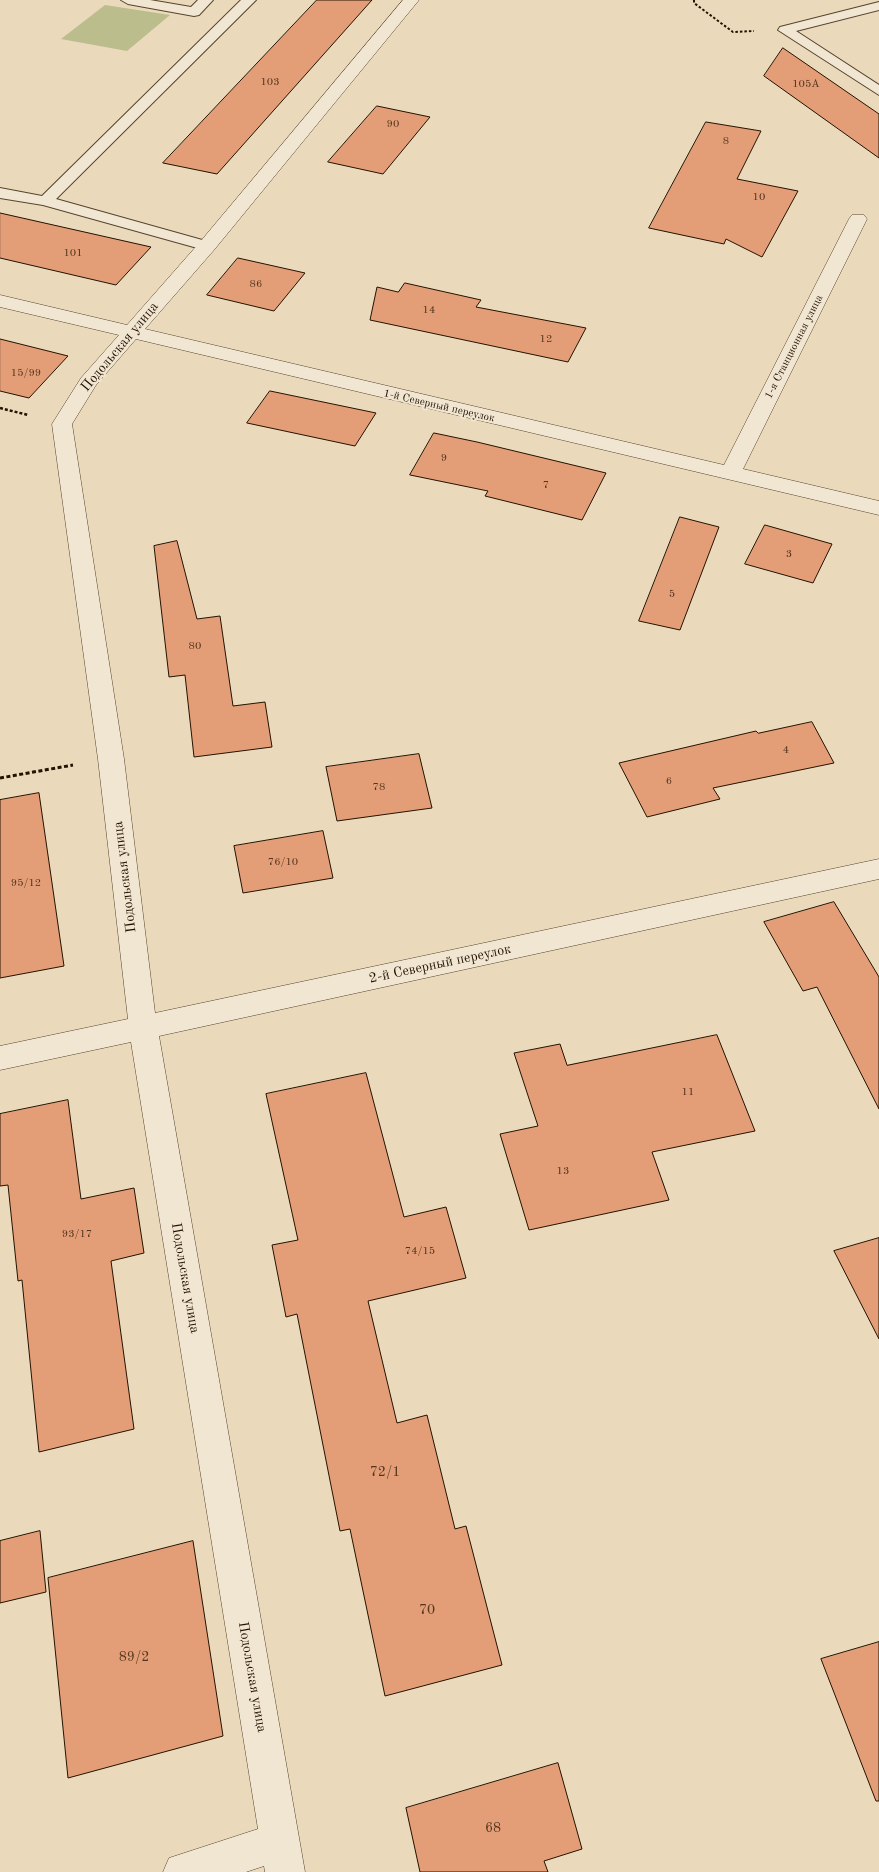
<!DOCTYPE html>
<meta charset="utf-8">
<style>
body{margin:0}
canvas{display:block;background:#ead9ba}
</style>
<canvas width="879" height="1872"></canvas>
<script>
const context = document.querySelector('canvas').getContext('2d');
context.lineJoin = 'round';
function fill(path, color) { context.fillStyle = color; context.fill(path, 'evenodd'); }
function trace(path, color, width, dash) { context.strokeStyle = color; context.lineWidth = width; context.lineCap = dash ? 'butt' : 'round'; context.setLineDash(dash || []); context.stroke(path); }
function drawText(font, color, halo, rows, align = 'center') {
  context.font = font + ' "Old Standard TT",serif'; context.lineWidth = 4; context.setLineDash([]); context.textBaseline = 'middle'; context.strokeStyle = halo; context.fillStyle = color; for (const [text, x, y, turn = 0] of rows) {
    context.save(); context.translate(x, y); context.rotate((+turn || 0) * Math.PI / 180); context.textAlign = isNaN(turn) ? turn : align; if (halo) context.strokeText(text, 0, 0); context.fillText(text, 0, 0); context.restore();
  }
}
const green = new Path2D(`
 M105,5L170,15L127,51L61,39Z`);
const building = new Path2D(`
 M317,0H372L217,174L163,163Z
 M783,48L879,114V158L764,76Z
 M377,106L430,117L383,174L328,162Z
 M706,122L761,131L737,179L798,191L762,257L726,239L724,244L649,228Z
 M0,213L151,247L116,285L0,258Z
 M238,258L305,273L274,311L207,295Z
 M405,283L481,300L476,307L586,328L568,362L370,320L377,287L398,292Z
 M0,339L68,356L29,398L0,391Z
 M270,391L376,413L355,446L247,423Z
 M434,433L477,442L606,473L582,520L485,496L488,491L410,475Z
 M680,517L719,527L680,630L639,621Z
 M765,525L832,544L813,583L745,564Z
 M177,541L197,619L220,616L233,706L265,702L272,747L194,757L185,675L169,677L154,546Z
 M812,722L834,763L713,788L720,799L647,817L619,763L756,731L758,733Z
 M419,754L432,808L337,821L326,767Z
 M39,793L64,966L0,978V800Z
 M323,831L333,878L243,893L234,846Z
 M834,902L879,977V1109L817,987L803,991L764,922Z
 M717,1035L755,1131L652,1152L669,1200L529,1230L500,1134L538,1126L514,1053L560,1044L567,1065Z
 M366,1073L404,1217L446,1207L466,1278L368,1301L397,1423L427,1415L455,1529L466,1526L502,1665L385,1696L350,1529L340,1531L297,1314L286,1317L272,1245L298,1240L266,1094Z
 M68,1100L81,1199L134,1188L144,1253L111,1261L134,1429L39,1452L22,1280L18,1281L8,1185L0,1186V1114Z
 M879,1238V1339L834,1251Z
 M40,1531L46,1592L0,1603V1541Z
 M193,1541L223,1736L68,1778L48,1578Z
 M879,1642V1801H876L821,1659Z
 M558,1763L582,1849L544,1861L548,1872H420L406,1808Z`);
const pathFar2 = new Path2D(`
 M694,0V3L733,32L754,31`);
const pathFar1 = new Path2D(`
 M0,408L28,415`);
const path = new Path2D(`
 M0,778L73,765`);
const lane = new Path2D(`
 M121,0H150L191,7L198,0H213L199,15L194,16L128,4Z
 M241,0H256L56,199L213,243L215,246L213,249H201L43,205L0,198V188L42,196Z
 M879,2V10L796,31L879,85V95L778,30L780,27Z`);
const street = new Path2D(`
 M403,0H419L214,250L145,329L724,465L849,219L852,215H864L867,219L743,469L879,501V515L136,339L96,385L72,424L124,759L155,1013L879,859V879L159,1036L305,1872H265L264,1866L246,1872H163L169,1858L258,1829L131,1042L0,1070V1046L128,1019L98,759L52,424L81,378L119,335L0,307V295L127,325L200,242Z`);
const numberNames = [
 ["103",270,82],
 ["105А",806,84],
 ["90",393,124],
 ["8",726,141],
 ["10",759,197],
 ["101",73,253],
 ["86",256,284],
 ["14",429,310],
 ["12",546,339],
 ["15/99",26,373],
 ["9",444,458],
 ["7",546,485],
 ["3",789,554],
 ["5",672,594],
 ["80",195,646],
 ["4",786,750],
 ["6",669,781],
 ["78",379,787],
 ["76/10",283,862],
 ["95/12",26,883],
 ["11",688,1092],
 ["13",563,1171],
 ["93/17",77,1234],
 ["74/15",420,1251]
];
const farStreetnames = [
 ["1-я Станционная улица",794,347,-63],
 ["1-й Северный переулок",439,406,13]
];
const streetNames = [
 ["Подольская улица",120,347,-50],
 ["Подольская улица",125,877,-97],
 ["2-й Северный переулок",440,964,-12],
 ["Подольская улица",185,1278,80],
 ["Подольская улица",252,1677,80]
];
const nearNumbernames = [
 ["72/1",385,1472],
 ["70",427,1610],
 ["89/2",134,1657],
 ["68",493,1828]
];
fill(green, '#bbbe8c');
fill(building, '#e39e77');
trace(building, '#241201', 1);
trace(lane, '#56442f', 2);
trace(street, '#56442f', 1);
trace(pathFar2, '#241201', 2, [2.5, 2]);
trace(pathFar1, '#241201', 2.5, [3, 2]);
trace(path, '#241201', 3, [4, 2.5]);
fill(lane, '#f1e6d2');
fill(street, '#f1e6d2');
drawText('11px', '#54351e', null, numberNames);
drawText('11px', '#241201', '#f1e6d2', farStreetnames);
drawText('14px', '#241201', '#f1e6d2', streetNames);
drawText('14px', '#54351e', null, nearNumbernames);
</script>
